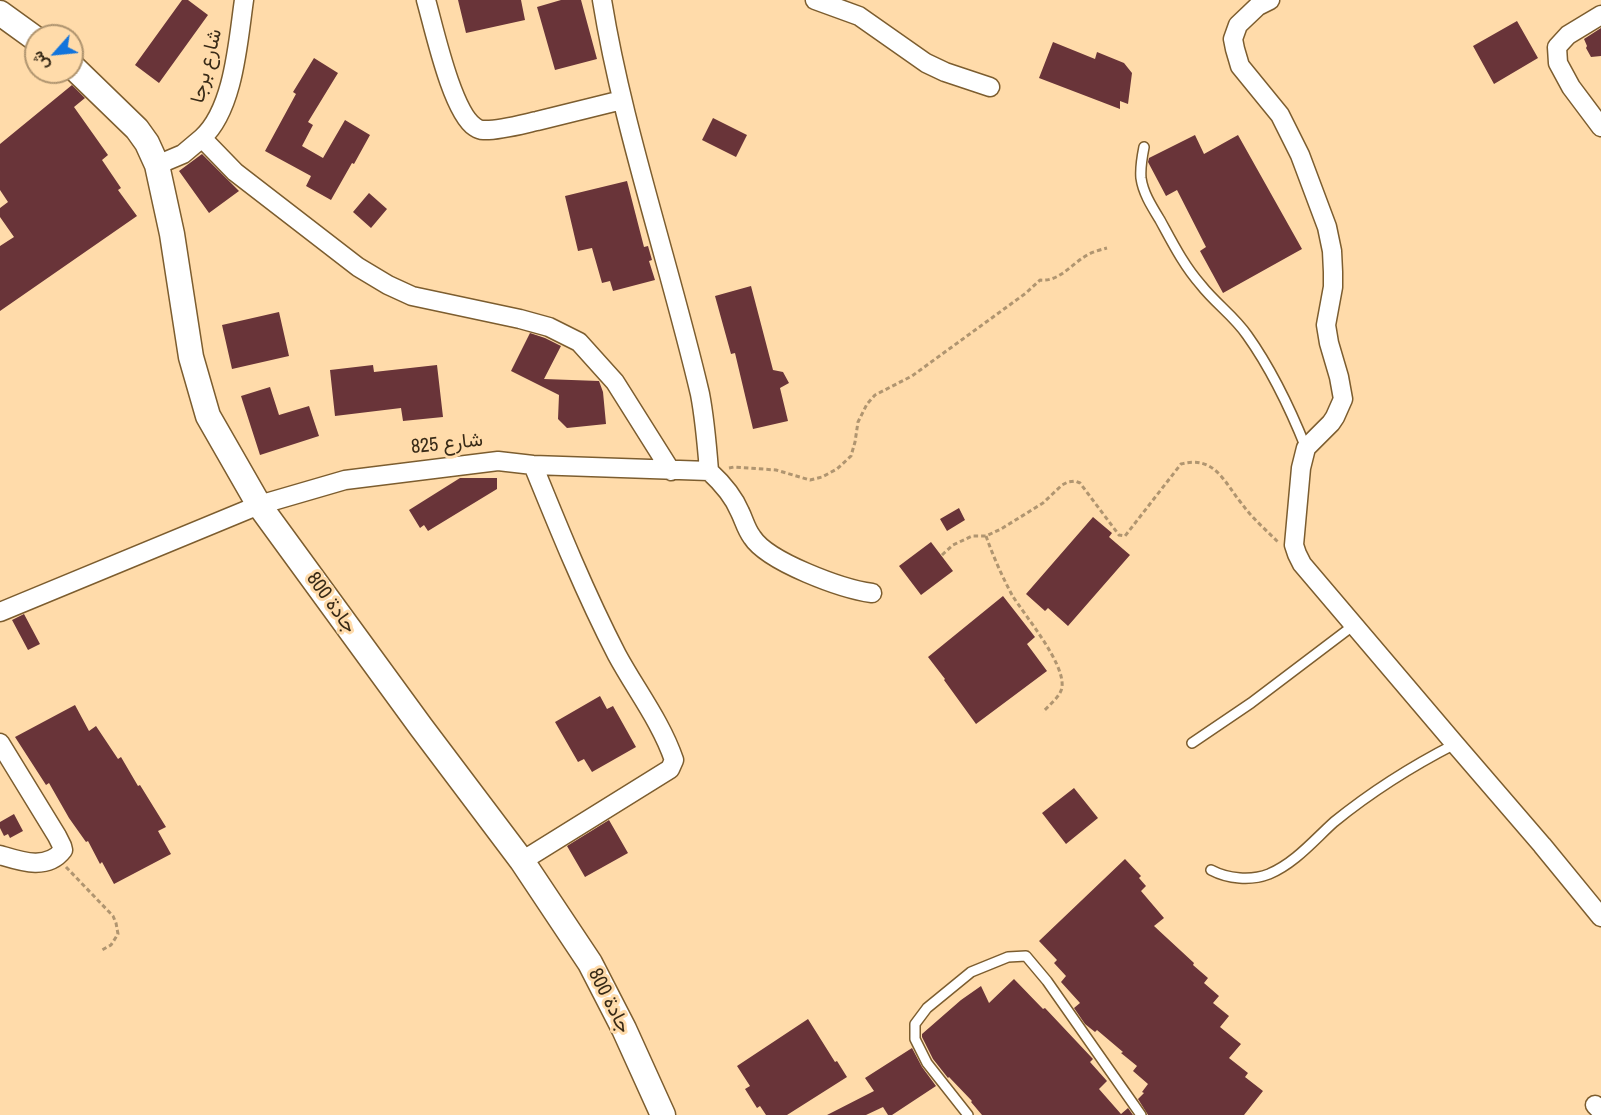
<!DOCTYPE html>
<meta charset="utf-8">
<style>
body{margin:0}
#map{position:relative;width:1601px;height:1115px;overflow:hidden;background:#ffdbaa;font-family:"Archivo Narrow",Vazirmatn,sans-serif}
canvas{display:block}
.north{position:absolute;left:24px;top:24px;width:60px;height:60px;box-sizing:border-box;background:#ffdbaa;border:2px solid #af946f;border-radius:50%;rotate:243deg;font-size:16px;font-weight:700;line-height:24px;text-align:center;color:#382a17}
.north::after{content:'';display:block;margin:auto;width:21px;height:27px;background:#1274dc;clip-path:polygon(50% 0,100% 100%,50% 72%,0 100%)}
</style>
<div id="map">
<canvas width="1601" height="1115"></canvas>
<div class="north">ش</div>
</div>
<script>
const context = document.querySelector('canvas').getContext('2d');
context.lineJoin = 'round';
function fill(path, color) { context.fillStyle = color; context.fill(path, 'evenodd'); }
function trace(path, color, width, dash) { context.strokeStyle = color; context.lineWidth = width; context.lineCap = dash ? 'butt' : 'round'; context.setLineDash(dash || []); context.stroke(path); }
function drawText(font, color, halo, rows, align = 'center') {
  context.font = font + ' "Archivo Narrow",Vazirmatn,sans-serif'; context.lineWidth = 6; context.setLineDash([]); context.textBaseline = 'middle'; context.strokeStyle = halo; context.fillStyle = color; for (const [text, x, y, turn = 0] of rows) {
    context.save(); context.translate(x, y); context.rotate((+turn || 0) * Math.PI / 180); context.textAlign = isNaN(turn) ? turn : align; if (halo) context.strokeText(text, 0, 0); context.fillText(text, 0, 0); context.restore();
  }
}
const building = new Path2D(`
 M182,0H188L208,15L159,83L135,65Z
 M458,0H521L525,20L466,33Z
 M561,0H581L597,59L555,70L537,7Z
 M1517,21L1538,58L1494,84L1473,46Z
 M1601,28V56L1591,57L1586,48L1587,46L1584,39Z
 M1053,42L1095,59L1097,52L1124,63L1132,73L1128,104L1120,101V109L1039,78Z
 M314,58L338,73L308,122L313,125L302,146L323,158L345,120L370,135L354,164L352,163L331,200L306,186L311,176L265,151L296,94L293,92Z
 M72,85L85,98L74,107L108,155L102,160L121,188L118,190L137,216L0,311V246L14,237L0,217V208L8,202L0,190V144Z
 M713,118L747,135L736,157L702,140Z
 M1195,135L1204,154L1238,135L1302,249L1223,293L1200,251L1206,247L1177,190L1166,196L1148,162L1149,158Z
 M202,154L239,191L209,213L179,171Z
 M627,181L644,247L648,246L652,260L649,261L655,280L613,291L610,281L602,283L592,248L578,251L565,196Z
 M369,193L387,209L371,228L353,212Z
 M751,286L773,370L783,372L789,383L780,388L788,421L753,429L735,353L731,354L715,296Z
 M279,312L289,356L232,369L222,325Z
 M530,333L545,338L561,346L544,379L599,381L603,392L606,424L567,428L558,419L559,395L511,371Z
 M373,365L374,372L437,365L443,417L403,421L401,408L335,416L330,370Z
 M270,387L279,415L309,406L319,436L260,455L241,396Z
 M460,478H497V489L428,531L424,525L420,528L409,510Z
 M959,508L965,520L947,531L940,519Z
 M1093,517L1112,533L1109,537L1130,555L1068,626L1048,608L1045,611L1026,594Z
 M931,542L953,571L921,595L899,566Z
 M1003,596L1035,637L1027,644L1047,671L976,724L944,680L945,679L928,657Z
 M24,614L40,644L28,650L12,620Z
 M600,696L607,709L613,706L636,747L592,772L584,759L578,762L555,722Z
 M75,705L89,731L96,726L118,759L121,757L138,786L140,785L166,827L158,831L171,854L114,884L102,862L100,864L88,841L86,842L69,818L49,783L46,785L15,737Z
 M1074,788L1098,818L1066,844L1042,813Z
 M14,814L23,831L10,838L8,834L4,836L0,828V822Z
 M609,820L628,853L585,877L567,846Z
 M1125,859L1141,876L1139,878L1146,886L1141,891L1164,918L1154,926L1194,963L1193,965L1208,978L1204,983L1219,996L1213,1003L1229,1016L1220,1027L1241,1044L1229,1058L1248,1073L1245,1077L1263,1091L1244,1115H1148L1138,1099L1144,1093L1142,1092L1148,1084L1133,1071L1137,1066L1121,1053L1123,1052L1097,1030L1095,1032L1085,1024L1074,1008L1080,1003L1061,982L1066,976L1054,963L1057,960L1039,941Z
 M1014,979L1043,1009L1045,1008L1093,1059L1090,1062L1107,1081L1099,1089L1121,1114L1128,1108L1133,1115H982L971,1102L972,1101L949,1077L948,1078L933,1059L922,1037V1034L961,1000L981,986L989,1003Z
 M808,1019L835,1062L837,1061L847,1077L787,1115H766L760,1106L757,1108L745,1089L750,1086L737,1066Z
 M912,1048L922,1067L936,1086L892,1115H888L883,1107L866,1115H827L874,1091L865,1078Z`);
const path = new Path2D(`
 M729,468L734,467L776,470L810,480L822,477L837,469L851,456L855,442L858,422L867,404L875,395L912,376L1026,293L1040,280C1058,282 1070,266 1084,257C1091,252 1100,250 1107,248
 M986,536C993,556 1002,576 1012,595C1025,616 1065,663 1062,687C1061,696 1049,705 1043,712
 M942,555L953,545L972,536H986L1001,529L1043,503L1062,485L1068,482L1075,481L1080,483L1119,535L1125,536L1181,464C1215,455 1224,482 1242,504C1252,518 1266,530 1278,542
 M66,867L113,916L116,923L118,934L111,945L102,950`);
const service = new Path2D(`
 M1144,147C1142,157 1140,167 1141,178C1143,193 1152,207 1160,220C1172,242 1184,266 1201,285C1215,303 1234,316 1247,335C1272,370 1290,408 1306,448
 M1192,743L1251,703L1354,625
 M1211,870C1228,879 1251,881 1269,874C1295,863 1314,840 1334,822C1371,792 1412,766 1455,744
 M968,1115L927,1063L915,1039V1024L927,1008L971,972L1008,957L1026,956L1047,981L1141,1115`);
const minor = new Path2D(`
 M426,0C434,28 452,112 475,127C478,129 480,130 483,130C498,131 523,124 537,121C566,114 594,107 622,100
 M602,0C616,86 640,169 663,253C676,300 689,347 700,394C705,420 707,446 709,471
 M815,0L859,16L926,63L945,72L990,87
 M1270,0L1258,6L1238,25L1233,39L1235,49L1240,66L1280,115L1300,155L1327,227L1332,251L1333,272V287L1326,325L1329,343L1339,377L1343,399L1335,417L1331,423L1306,448L1301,468L1294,545L1297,554L1302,564L1455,744L1542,845L1601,917
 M1601,15L1568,35L1557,47L1558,63L1571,87L1601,127
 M202,138C234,109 238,41 244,0
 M157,165L183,154L202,138L235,172L358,267L388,285L412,296L520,319L549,327L579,342L615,382L671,471
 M0,612L259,505L345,480L498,461L533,465L709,471C722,483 733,495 740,512C744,520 746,529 752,537C768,562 842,589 872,593
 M0,743L57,836L62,846L63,850C47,871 20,861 0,855
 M522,861L670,769L674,760C661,722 636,690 617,655C585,593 559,529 533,465
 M1595,1105L1601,1111`);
const secondary = new Path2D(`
 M0,13L36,39
 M72,66L137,129L147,143L157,165L172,234L191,357L208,416L259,505L421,727L522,861L590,963L624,1029L663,1115`);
const streetNames = [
 ["شارع برجا",207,66,-76],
 ["شارع 825",447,444,-6],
 ["جادة 800",331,603,54],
 ["جادة 800",609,1001,63]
];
fill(building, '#693439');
trace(service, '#7c5d2f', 12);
trace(minor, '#7c5d2f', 21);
trace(secondary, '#7c5d2f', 27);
trace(path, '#b09570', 3, [4.5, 3]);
trace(service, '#fff', 9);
trace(minor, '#fff', 18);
trace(secondary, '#fff', 24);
drawText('20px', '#382a17', '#ffdbaa', streetNames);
</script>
